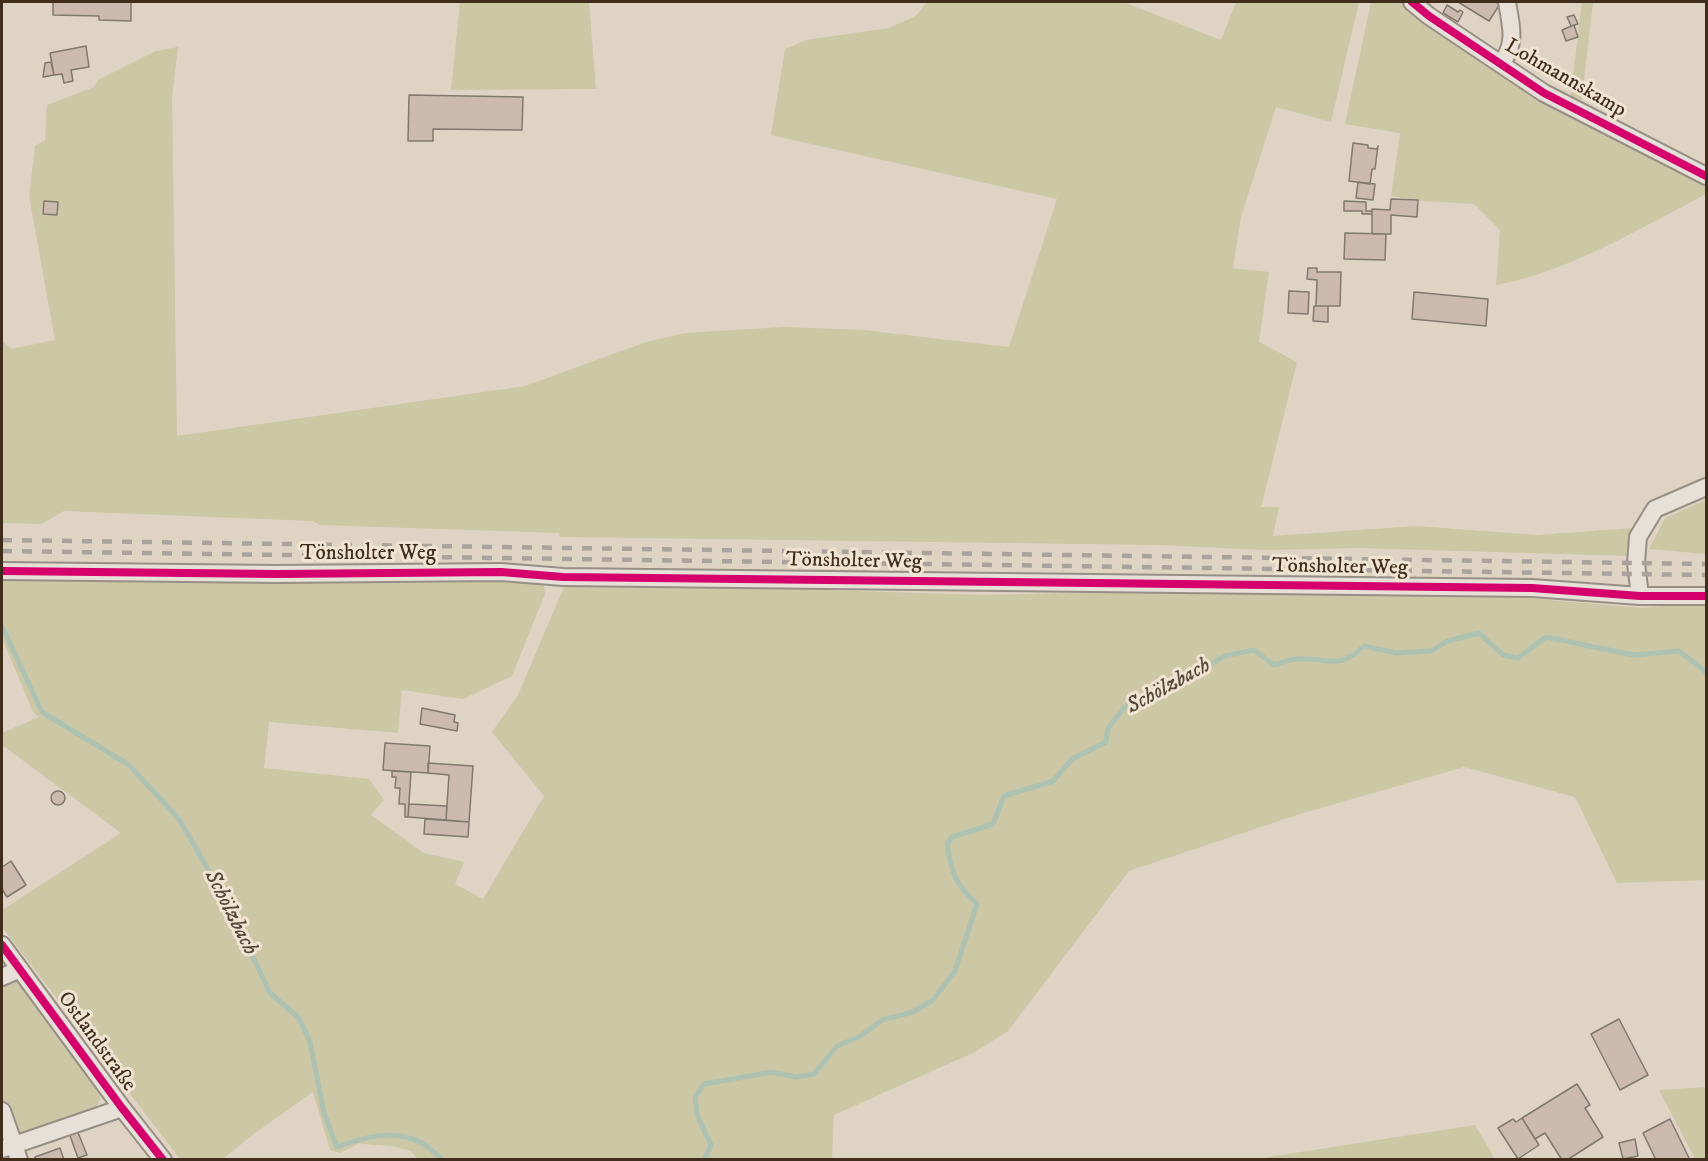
<!DOCTYPE html>
<meta charset="utf-8">
<style>
body{margin:0}
#map{position:relative;width:1708px;height:1161px;overflow:hidden;background:#dfd4c4;font-family:"IM FELL DW Pica",serif}
canvas{display:block}
.frame{position:absolute;inset:0;border:3px solid #402d1c;pointer-events:none}
</style>
<div id="map">
<canvas width="1708" height="1161"></canvas>
<div class="frame"></div>
</div>
<script>
const context = document.querySelector('canvas').getContext('2d');
context.lineJoin = 'round';
function fill(path, color) { context.fillStyle = color; context.fill(path, 'evenodd'); }
function trace(path, color, width, dash) { context.strokeStyle = color; context.lineWidth = width; context.lineCap = dash ? 'butt' : 'round'; context.setLineDash(dash || []); context.stroke(path); }
function drawText(font, color, halo, rows, align = 'center') {
  context.font = font + ' "IM FELL DW Pica",serif'; context.lineWidth = 6; context.setLineDash([]); context.textBaseline = 'middle'; context.strokeStyle = halo; context.fillStyle = color; for (const [text, x, y, turn = 0] of rows) {
    context.save(); context.translate(x, y); context.rotate((+turn || 0) * Math.PI / 180); context.textAlign = isNaN(turn) ? turn : align; if (halo) context.strokeText(text, 0, 0); context.fillText(text, 0, 0); context.restore();
  }
}
const green = new Path2D(`
 M460,2H589L596,89L451,90Z
 M927,2H1123L1221,40L1236,2H1359L1331,122L1276,107L1241,217L1233,268L1269,272L1259,342L1297,362L1261,507H1279L1273,536L1416,526L1537,535L1633,528L1627,556L1359,548L1263,550L1158,545L560,537L559,533L320,525L313,521L64,511L41,524L2,523V340L11,349L55,340L29,196L35,146L45,140L47,105L94,87L98,80L156,51L178,47L172,98L177,436L525,386L646,342L685,333L784,327L864,330L1009,347L1057,199L771,135L785,49L806,40L889,28L916,16Z
 M1371,2H1402L1430,23L1706,181V194C1641,228 1568,272 1496,285L1500,230L1474,204L1422,201L1391,196L1400,133L1345,124Z
 M1582,2H1593L1581,106L1570,101Z
 M1706,500V554L1649,549L1665,518Z
 M2,577L543,580L545,594L512,676L463,699L402,690L398,733L269,722L264,768L369,779L384,800L371,815L424,853L464,862L455,884L483,899L544,796L492,732L518,695L566,582L983,595L1115,592L1470,593L1641,608L1706,602V880L1617,883L1575,797L1464,767L1300,814L1129,871L1008,1031L975,1052L834,1115L832,1159L418,1160L411,1151L392,1146L362,1144L360,1143L340,1153L330,1150L313,1092L255,1133L223,1159H180L2,927V910L121,833L2,745V733L39,717L33,712L2,638Z
 M19,981L98,1086C101,1095 102,1101 95,1109L2,1144V985L5,982Z
 M1706,1087V1159H1695L1659,1090Z
 M1475,1125L1495,1159H1255Z`);
const stream = new Path2D(`
 M2,626L42,712L129,765L179,819L228,904L270,993L299,1018L310,1042L324,1113L337,1147C364,1137 392,1129 420,1142C428,1146 436,1154 443,1160
 M704,1160L711,1145L697,1115L695,1097L704,1084L772,1072L796,1077L814,1074L837,1046L859,1037L882,1020L913,1012L933,1000L955,971L977,904C955,884 952,874 947,844L952,837L993,824L1004,796L1053,781L1072,759L1106,742L1108,728L1124,708L1135,700L1160,697L1224,656L1254,650L1274,665C1282,663 1290,659 1297,659C1327,657 1337,672 1364,646L1396,653L1431,651L1448,641L1479,633L1503,655L1518,658L1546,637L1633,655L1679,651L1706,672`);
const building = new Path2D(`
 M53,2H131V21L99,20V16L53,15Z
 M1458,2H1496L1500,4L1489,21Z
 M1447,5L1458,12L1460,10L1463,12L1458,22L1443,13Z
 M1574,15L1578,24L1571,26L1567,17Z
 M1574,25L1578,37L1566,41L1562,30Z
 M86,46L89,67L71,70L73,81L64,83L62,74L54,75L50,53Z
 M51,62L54,75L43,77L45,63Z
 M409,95L523,97L522,130L433,129V141H408Z
 M1353,143L1368,145V148L1377,149L1378,146L1375,169H1372L1370,184L1349,181Z
 M1358,182L1375,184L1373,200L1356,198Z
 M1391,199L1418,200L1417,217L1391,215V234H1372V209L1390,210Z
 M44,201L58,202L57,215L43,214Z
 M1344,201L1366,202V211H1372V214H1362V211H1344Z
 M1345,233L1386,234L1385,260L1344,259Z
 M1308,268H1317V272H1341L1340,306H1316L1317,280L1307,279Z
 M1289,291L1309,292L1308,314L1288,313Z
 M1414,292L1488,299L1486,326L1412,319Z
 M1314,306H1328V322L1313,321Z
 M422,708L455,715L454,722L458,723L457,731L420,724Z
 M385,743L430,746L428,773L383,770Z
 M428,763L473,766L469,822L446,820L449,775L428,773Z
 M392,771L411,772L408,817H405V804H399L400,788H395L396,777H392Z
 M51 798a7 7 0 1 1 14 0a7 7 0 1 1-14 0Z
 M409,804L447,806L446,820L408,817Z
 M425,819L469,822L468,837L424,834Z
 M11,861L26,885L7,897L2,889V867Z
 M1619,1019L1648,1075L1620,1090L1591,1034Z
 M1577,1084L1590,1105L1585,1108L1603,1137L1567,1160H1562L1545,1133L1535,1139L1522,1118Z
 M1522,1118L1539,1145L1518,1159L1498,1128L1513,1119L1516,1122Z
 M1670,1119L1690,1160H1656L1643,1133Z
 M77,1130L87,1155L78,1158L69,1133Z
 M1635,1139L1638,1156L1623,1159L1619,1143Z
 M60,1148L64,1160H36L35,1157Z`);
const minor = new Path2D(`
 M1412,2L1429,16L1544,93L1706,176
 M1501,64C1517,43 1511,26 1507,2
 M2,571L277,574L501,572L563,577L1532,588L1640,596H1706
 M1640,596L1636,563L1638,537L1655,509L1706,487
 M2,945L122,1108L163,1160
 M2,977L20,969
 M2,1111L14,1145L122,1108
 M2,1149L14,1145L19,1160`);
const rail = new Path2D(`
 M2,540L1706,564
 M2,551L1706,575`);
const cycleway = new Path2D(`
 M1412,2L1429,16L1544,93L1706,176
 M2,571L277,574L501,572L563,577L1532,588L1640,596H1706
 M2,945L122,1108L163,1160`);
const streetNames = [
 ["Lohmannskamp",1565,79,30],
 ["Tönsholter Weg",368,555],
 ["Tönsholter Weg",854,562,1],
 ["Tönsholter Weg",1340,568,1],
 ["Ostlandstraße",96,1042,54]
];
const waterNames = [
 ["Schölzbach",1169,687,-29],
 ["Schölzbach",230,913,63]
];
fill(green, '#ccc7a5');
trace(stream, '#aec2b2', 5);
fill(building, '#cbbaad');
trace(building, '#81796e', 1.5);
trace(minor, '#988f84', 20);
trace(minor, '#e6e0d8', 16);
trace(rail, '#a9a39b', 4.5, [10, 10]);
trace(cycleway, '#d6006c', 8);
drawText('21px', '#402d1c', '#f1e4d2', streetNames);
drawText('italic 22px', '#524938', '#f1e4d2', waterNames);
</script>
